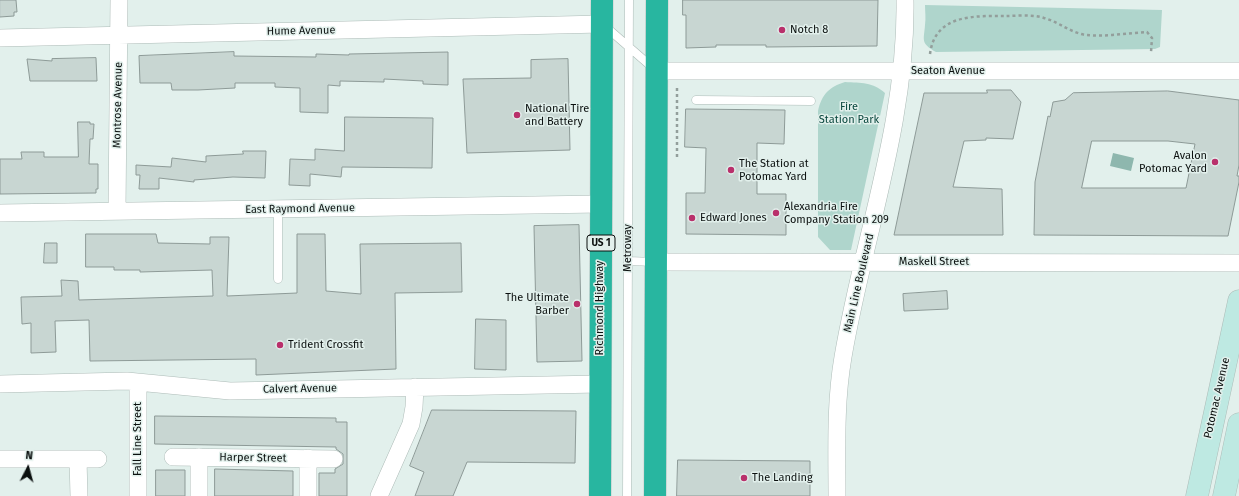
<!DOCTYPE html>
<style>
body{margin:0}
#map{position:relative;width:1239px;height:496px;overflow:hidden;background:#e2f0ec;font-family:"Fira Sans",sans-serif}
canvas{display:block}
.north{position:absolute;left:8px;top:448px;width:40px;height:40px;-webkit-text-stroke:3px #e2f0ec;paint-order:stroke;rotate:6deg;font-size:11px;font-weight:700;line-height:16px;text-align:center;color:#0b100f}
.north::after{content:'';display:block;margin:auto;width:14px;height:18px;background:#0b100f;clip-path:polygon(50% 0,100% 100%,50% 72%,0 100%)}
</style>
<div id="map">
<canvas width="1239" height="496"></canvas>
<div class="north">N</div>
</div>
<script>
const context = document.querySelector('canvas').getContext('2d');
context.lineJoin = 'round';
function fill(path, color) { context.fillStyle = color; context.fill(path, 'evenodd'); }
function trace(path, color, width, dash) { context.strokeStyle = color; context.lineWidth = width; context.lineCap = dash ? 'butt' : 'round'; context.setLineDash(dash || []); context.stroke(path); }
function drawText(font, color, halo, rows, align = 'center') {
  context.font = font + ' "Fira Sans",sans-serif'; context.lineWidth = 3; context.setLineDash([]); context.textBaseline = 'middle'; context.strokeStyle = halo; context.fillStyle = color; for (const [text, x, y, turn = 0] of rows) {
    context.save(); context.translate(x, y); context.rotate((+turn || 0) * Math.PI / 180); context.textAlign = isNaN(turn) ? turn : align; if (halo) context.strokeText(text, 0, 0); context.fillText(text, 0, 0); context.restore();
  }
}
const green = new Path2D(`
 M925,5L1162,10L1160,47L1155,49L936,52C920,43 924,40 925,25C926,18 925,11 925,5Z
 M845,82C861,83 873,82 885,93L851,250H830L818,237V111C822,94 829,87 845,82Z`);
const water = new Path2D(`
 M1113,153L1134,158L1131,171L1110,166Z`);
const building = new Path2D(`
 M0,0H16L17,12H14V16L0,17Z
 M683,0H878L877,46L766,47V45H716V47L686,48V15H683Z
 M234,52V56L316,57V54L349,55V54L448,52V85L423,84V81L384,79V82L340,81V86L328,85V113L300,112V88L275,87V83H235V88L198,90H172L171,83H140L139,56Z
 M96,58L97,81H30L27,59L52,61V59Z
 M568,59L570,150L467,153L463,79L531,78V60Z
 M987,90H1011L1021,102L1013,139L986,138V140L964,141L953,187L1002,189L1003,235H894L924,93H987Z
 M1168,91L1239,100V165L1237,176H1239V182L1228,236L1034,235L1035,182L1048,116L1050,117L1053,102L1065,100L1073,93ZM1092,141H1168L1195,144L1186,188H1082Z
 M686,109L785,110L784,144L757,143V194H786V235L686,234V193H705L706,148L685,147Z
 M345,117L433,118L432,168L342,167L341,177L310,174V186L289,185L290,159L315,160V149L344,151Z
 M78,122H90V124H94L93,139H90L89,164H98V189H96V193L0,194V159H22L21,152H44V157H78Z
 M243,151H266L265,178L233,177L194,180V182L159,178V189H139L140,175H136V165L171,167L172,158L206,162V156L243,154Z
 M579,225L582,361L537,362L534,226Z
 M86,234H156L158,243L210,244V237H229L227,296L297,293V234H325L326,291L361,294L360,244L461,243L462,292L395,293L396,369L256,375V359L90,361L89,320L55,321L56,352L31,353V323L22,324L21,297L62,296L61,280L78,281L79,300L213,296L212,270L140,272V270H114V267H86Z
 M45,243H57V263H44Z
 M947,291L948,309L904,311L903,294Z
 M476,319L506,320V370L475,369Z
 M432,410L576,411L575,463L467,462L453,496H415L424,472L410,466Z
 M155,416L336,418V422H347V496H319V473H335V469L343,464V454L336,449V447L155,444Z
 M678,460L810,461V496H677Z
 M215,469L293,471V496H215Z
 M156,470H185V496H156Z`);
const path = new Path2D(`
 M930,54C935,14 974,16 1005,16C1017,16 1032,14 1044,18C1059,22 1071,33 1086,35C1106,37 1128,33 1147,32L1152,38L1151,52
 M677,157V86`);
const lane = new Path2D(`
 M606,27L653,68
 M696,100L811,101
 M278,209V279
 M628,261L655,262
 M627,496L629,0`);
const street = new Path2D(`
 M0,38L602,24
 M657,71H1239
 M117,211L119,0
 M0,213L601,204
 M656,262L1239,263
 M0,384L127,381L230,391L600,384
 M173,457L334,459
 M199,457V496
 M0,459H98
 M78,459L79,496
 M138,496V382
 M308,496V458
 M379,496L411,424L414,407L415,387
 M837,496C837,450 835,403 843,357C863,238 907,123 905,0`);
const secondary = new Path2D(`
 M1197,496L1239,301
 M1224,496L1239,424`);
const highway = new Path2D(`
 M600,496L602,0
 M655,496L657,0`);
const markers = [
 [782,30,4,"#b9306b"],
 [517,115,4,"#b9306b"],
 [1215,162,4,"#b9306b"],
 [731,170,4,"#b9306b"],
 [776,213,4,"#b9306b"],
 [692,218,4,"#b9306b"],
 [577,304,4,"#b9306b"],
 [280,345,4,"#b9306b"],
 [744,478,4,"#b9306b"]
];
const shields = [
 [601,243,28]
];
const shieldNames = [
 ["US 1",601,243]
];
const poiNames = [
 ["Notch 8",790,30],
 ["National Tire",525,109],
 ["and Battery",525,122],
 ["Avalon",1207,156,"right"],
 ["Potomac Yard",1207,169,"right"],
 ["The Station at",739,164],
 ["Potomac Yard",739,177],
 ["Alexandria Fire",784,207],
 ["Company Station 209",784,220],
 ["Edward Jones",700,218],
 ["The Ultimate",569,298,"right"],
 ["Barber",569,311,"right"],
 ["Trident Crossfit",288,345],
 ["The Landing",752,478]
];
const streetNames = [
 ["Hume Avenue",301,31,-1],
 ["Seaton Avenue",948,71],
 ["Montrose Avenue",118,105,-89],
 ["East Raymond Avenue",300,209,-1],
 ["Metroway",628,248,-90],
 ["Maskell Street",934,262],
 ["Main Line Boulevard",859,283,-77],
 ["Richmond Highway",600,308,-90],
 ["Calvert Avenue",300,389,-1],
 ["Potomac Avenue",1217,398,-77],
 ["Fall Line Street",138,439,-90],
 ["Harper Street",253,458,1]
];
const parkNames = [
 ["Fire",849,107],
 ["Station Park",849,120]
];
fill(green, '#afd5cc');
fill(water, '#8eb7ae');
fill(building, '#c8d6d2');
trace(building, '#8d9a97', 1);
trace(lane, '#adbbb7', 9);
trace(street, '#adbbb7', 18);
trace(secondary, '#adbbb7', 23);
trace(highway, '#c9caca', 23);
trace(path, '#939e9b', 2.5, [3, 3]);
trace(lane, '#fff', 8);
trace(street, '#fff', 17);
trace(secondary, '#bee9e2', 22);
trace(highway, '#28b6a0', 22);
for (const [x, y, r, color] of markers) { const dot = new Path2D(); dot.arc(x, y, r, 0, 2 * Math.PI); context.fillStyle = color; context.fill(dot); trace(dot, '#e2f0ec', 1.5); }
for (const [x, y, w] of shields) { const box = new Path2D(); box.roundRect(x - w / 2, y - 8, w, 16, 3); context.fillStyle = '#e2f0ec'; context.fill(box); trace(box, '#0b100f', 1); }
drawText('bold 10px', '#0b100f', null, shieldNames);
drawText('11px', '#0b100f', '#e2f0ec', poiNames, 'left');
drawText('11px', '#0b100f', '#e2f0ec', streetNames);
drawText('11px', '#0a483e', '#e2f0ec', parkNames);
</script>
